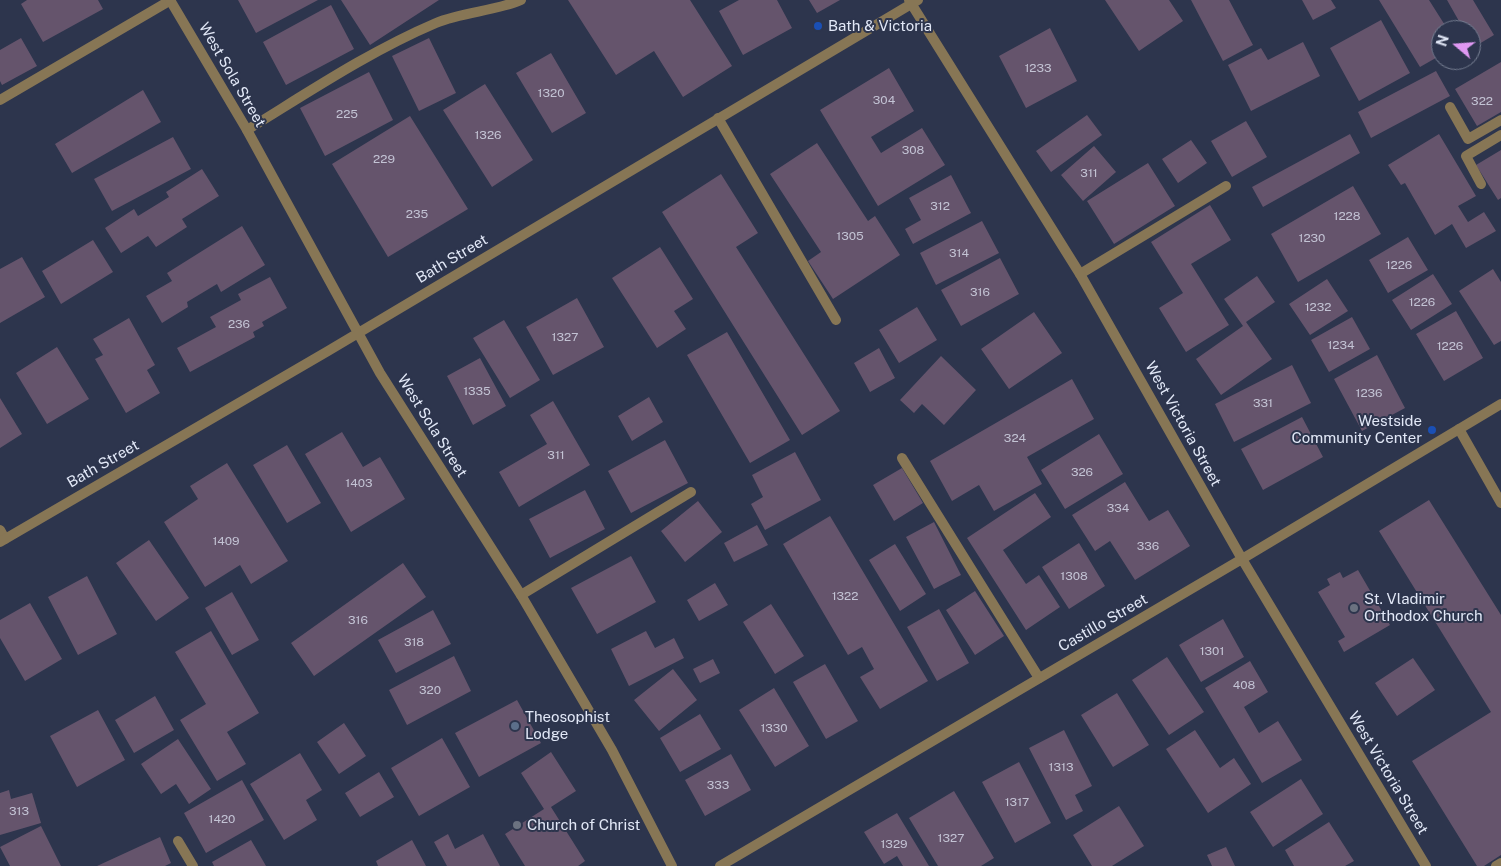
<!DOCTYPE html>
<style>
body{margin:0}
#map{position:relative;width:1501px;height:866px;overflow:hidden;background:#2d354d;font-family:"Public Sans",sans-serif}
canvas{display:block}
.north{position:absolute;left:1431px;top:20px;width:50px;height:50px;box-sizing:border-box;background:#2d354d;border:1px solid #757d91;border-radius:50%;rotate:288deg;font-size:14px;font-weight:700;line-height:20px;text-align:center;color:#e2e8f7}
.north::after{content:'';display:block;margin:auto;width:18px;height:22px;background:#df98f2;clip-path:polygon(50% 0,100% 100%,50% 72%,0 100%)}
</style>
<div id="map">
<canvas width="1501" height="866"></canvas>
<div class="north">N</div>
</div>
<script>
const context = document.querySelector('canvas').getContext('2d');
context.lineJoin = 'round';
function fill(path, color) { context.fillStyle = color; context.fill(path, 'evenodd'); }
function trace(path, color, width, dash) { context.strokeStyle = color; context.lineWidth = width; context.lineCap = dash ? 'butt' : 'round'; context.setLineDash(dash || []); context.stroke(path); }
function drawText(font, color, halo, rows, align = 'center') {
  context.font = font + ' "Public Sans",sans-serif'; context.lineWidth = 4; context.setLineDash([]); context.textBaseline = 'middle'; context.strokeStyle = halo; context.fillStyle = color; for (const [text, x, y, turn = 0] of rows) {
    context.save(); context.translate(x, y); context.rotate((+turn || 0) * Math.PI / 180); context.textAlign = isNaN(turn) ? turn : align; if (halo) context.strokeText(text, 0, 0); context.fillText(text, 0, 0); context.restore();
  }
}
const building = new Path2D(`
 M27,0H98L103,9L43,42L21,4Z
 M238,0H318L256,33Z
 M341,0H439L370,45Z
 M568,0H690L732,66L683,97L654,51L616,75Z
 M739,0H777L792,28L743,55L719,11Z
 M809,0H840L817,13Z
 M1105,0H1169L1183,21L1139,51Z
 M1191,0H1229L1253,45L1223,61Z
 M1302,0H1331L1336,8L1313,20Z
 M1379,0H1429L1448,30H1441V55L1420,67Z
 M1447,0H1473L1494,35L1474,47L1471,42V30H1464Z
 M331,5L354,49L286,85L263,42Z
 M1381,20L1410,73L1359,101L1330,48Z
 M1050,28L1077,81L1026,108L999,56Z
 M21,38L37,66L2,85L0,81V50Z
 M429,38L456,93L419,111L392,56Z
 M1303,42L1320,76L1251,111L1228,65L1261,48L1268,60Z
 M551,53L586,113L552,133L516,73Z
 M1501,62V112L1477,126L1455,89Z
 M889,68L914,111L871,137L881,153L922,128L945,165L878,206L820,110Z
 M1436,71L1450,96L1371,138L1358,112Z
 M369,72L393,120L325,156L300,108Z
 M485,84L533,160L492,187L443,110Z
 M143,90L161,122L72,173L55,144Z
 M1087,115L1102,135L1051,172L1036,151Z
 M410,116L468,209L388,257L332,164Z
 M1246,121L1267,157L1232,177L1211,141Z
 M1350,134L1360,153L1263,207L1252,187Z
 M1439,134L1476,196L1458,206L1468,222L1484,212L1496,231L1466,248L1452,224L1435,235L1405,183L1401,185L1388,165Z
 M173,137L191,169L112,211L94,179Z
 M1191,140L1207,163L1178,183L1162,159Z
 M817,143L868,221L875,216L900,255L833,299L808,261L821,252L770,174Z
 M1094,146L1116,172L1083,201L1061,175Z
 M1501,150V198L1498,200L1476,165Z
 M1148,163L1175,206L1114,244L1087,201Z
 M202,169L219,196L182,219L187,227L156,247L148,236L121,253L105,228L134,209L138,216L169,197L166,192Z
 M721,174L758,233L736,247L840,411L802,435L662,212Z
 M951,175L971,213L913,244L905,229L921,220L909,198Z
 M1353,186L1381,234L1298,282L1271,234Z
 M1210,205L1231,240L1191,264L1229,325L1186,352L1159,308L1183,293L1151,242Z
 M982,221L999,253L936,285L920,253Z
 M242,226L265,265L221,292L217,284L187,302L188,307L162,323L146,296L172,281L167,273Z
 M1408,237L1428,270L1388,293L1369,260Z
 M93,240L113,272L61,304L42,271Z
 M660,247L693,299L674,311L686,329L657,348L612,278Z
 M22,257L45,297L0,323V269Z
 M1000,258L1019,294L961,326L941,290Z
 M1493,269L1501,282V341L1494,345L1459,291Z
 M1433,274L1452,304L1411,330L1392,300Z
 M1257,276L1275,302L1246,322L1272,359L1221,395L1196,359L1243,326L1224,299Z
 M270,277L287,308L262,322L264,326L253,332L255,337L190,372L177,348L216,327L210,317L241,300L238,294Z
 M1327,279L1348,311L1310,335L1289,304Z
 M577,298L604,347L553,375L526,327Z
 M917,307L937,340L899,363L879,330Z
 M1456,311L1483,358L1444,381L1416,334Z
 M1034,312L1062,353L1009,389L981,349Z
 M1352,317L1370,349L1329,372L1311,340Z
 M129,318L155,365L147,370L160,393L126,413L95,359L103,355L93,339Z
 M504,320L540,380L510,398L473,338Z
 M727,332L790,440L750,463L687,355Z
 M57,347L89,399L47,424L16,373Z
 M879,348L895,378L870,392L854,363Z
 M1377,355L1405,408L1362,431L1334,379Z
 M941,356L976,390L944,425L922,404L914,413L900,400Z
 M480,358L506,406L473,425L447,376Z
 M1292,365L1311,403L1234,442L1215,404Z
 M1072,379L1094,419L1027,457L1042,484L994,511L979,485L952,501L930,461Z
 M649,397L663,422L632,441L618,416Z
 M0,398L22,434L0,448Z
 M553,401L590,465L519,507L499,472L547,444L530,415Z
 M1302,417L1323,457L1263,490L1241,449Z
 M342,432L363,467L380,457L405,499L351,532L305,454Z
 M1099,434L1123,474L1065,509L1041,470Z
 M665,440L688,483L631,513L608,471Z
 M287,445L321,503L287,523L253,465Z
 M795,452L821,500L765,530L751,504L763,497L752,475Z
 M227,463L288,561L251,584L240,565L205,587L164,522L198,499L190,486Z
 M902,468L923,503L894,521L873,485Z
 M1125,482L1149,521L1168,510L1190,546L1135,580L1110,541L1095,551L1072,515Z
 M585,490L605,529L550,558L529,519Z
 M1035,493L1051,517L1003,550L1026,584L1039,575L1060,607L1026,630L967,538Z
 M1429,500L1501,615V855L1484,866H1477L1412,761L1491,712L1379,531Z
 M698,501L722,532L685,562L661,531Z
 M830,516L928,681L880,709L860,677L874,669L862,647L848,655L783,544Z
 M934,522L961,575L934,589L906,537Z
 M757,525L768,545L734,562L724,543Z
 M149,540L189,598L156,621L116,563Z
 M1079,543L1105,586L1069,609L1042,567Z
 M895,544L926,594L900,611L869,560Z
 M631,556L656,602L597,634L571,588Z
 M403,563L426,597L314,676L291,643Z
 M1358,570L1390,625L1344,652L1338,641L1345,637L1318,592L1330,585L1327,579L1340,572L1343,578Z
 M87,576L117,634L78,655L48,597Z
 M715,583L728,605L699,621L687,600Z
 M975,591L1004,636L975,655L946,610Z
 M232,592L259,640L232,655L205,608Z
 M30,603L62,659L25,681L0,638V620Z
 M771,604L804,656L775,674L743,622Z
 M939,609L969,663L937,681L907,627Z
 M433,610L451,644L396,673L378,640Z
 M1223,619L1244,657L1201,682L1179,645Z
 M211,631L259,713L227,732L246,764L217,781L180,720L206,704L175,652Z
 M646,631L655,648L674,638L684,658L629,686L611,649Z
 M454,656L471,691L407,725L389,690Z
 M1167,657L1204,712L1169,735L1132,680Z
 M1413,658L1435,690L1397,716L1375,683Z
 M713,659L720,673L700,683L693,669Z
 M1250,661L1268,692L1244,707L1259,733L1278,721L1302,760L1262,783L1205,688Z
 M825,664L858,721L826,739L793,682Z
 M673,669L697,700L659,731L634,700Z
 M774,688L809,746L775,767L739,710Z
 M1117,693L1149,745L1113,767L1081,715Z
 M155,696L174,730L134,753L115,720Z
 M517,700L541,743L479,777L455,733Z
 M98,710L125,760L77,787L50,736Z
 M700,714L721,749L680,772L660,738Z
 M344,723L366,756L339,774L317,742Z
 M1064,730L1092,786L1075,795L1083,811L1066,820L1029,748Z
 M1195,730L1220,768L1234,758L1251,784L1208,813L1166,749Z
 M442,738L470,787L419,816L391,768Z
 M178,739L211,789L189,804L176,784L161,794L141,764Z
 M551,752L576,791L551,807L585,861L578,866H525L505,834L544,809L521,773Z
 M300,753L322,790L306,800L317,820L284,840L250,784Z
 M731,754L751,790L705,816L685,780Z
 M1019,762L1051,823L1015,843L982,782Z
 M379,772L394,797L360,817L345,793Z
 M1301,779L1323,814L1273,847L1250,812Z
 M242,780L264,820L206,853L184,813Z
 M9,790L11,799L32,793L41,823L0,835V793Z
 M954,791L994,858L981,866H938L909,818Z
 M1119,806L1144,846L1112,866H1092L1073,835Z
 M897,813L929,866H903L897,856L884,864L864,832Z
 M1329,822L1354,861L1345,866H1294L1285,850Z
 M41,826L61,866H10L0,847Z
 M448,834L455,849L483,834L500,866H447L434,842Z
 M160,837L171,863L165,866H97Z
 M251,840L266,866H214L212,862Z
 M412,840L426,866H378L376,861Z
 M1226,847L1235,866H1212L1207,855Z`);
const service = new Path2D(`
 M0,100L171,0
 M1450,107L1468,139L1501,120
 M718,118L836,320
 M247,130C309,92 370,51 436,23C462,12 496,11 521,0
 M1481,184L1466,156L1501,135
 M1080,274L1226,186
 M1459,429L1501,503
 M902,458L1039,678
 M0,530L5,539
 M521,595L691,492
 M178,841L193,866
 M1496,866L1501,863`);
const minor = new Path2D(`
 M170,0L247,130L380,373L521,595L612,750L672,866
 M909,0L1080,274L1242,559L1426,866
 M0,542L328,351L918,0
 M720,866L1242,559L1501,404`);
const markers = [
 [818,26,5,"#1a4fb4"],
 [1432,430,5,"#1a4fb4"],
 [1354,608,5,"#6b7280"],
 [515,726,5,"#5c6f8a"],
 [517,825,5,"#6b7280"]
];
const numberNames = [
 ["1233",1038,68],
 ["1320",551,93],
 ["304",884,100],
 ["322",1482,101],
 ["225",347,114],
 ["1326",488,135],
 ["308",913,150],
 ["229",384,159],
 ["311",1089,173],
 ["312",940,206],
 ["235",417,214],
 ["1228",1347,216],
 ["1305",850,236],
 ["1230",1312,238],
 ["314",959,253],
 ["1226",1399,265],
 ["316",980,292],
 ["1226",1422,302],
 ["1232",1318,307],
 ["236",239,324],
 ["1327",565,337],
 ["1234",1341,345],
 ["1226",1450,346],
 ["1335",477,391],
 ["1236",1369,393],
 ["331",1263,403],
 ["324",1015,438],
 ["311",556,455],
 ["326",1082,472],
 ["1403",359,483],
 ["334",1118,508],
 ["1409",226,541],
 ["336",1148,546],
 ["1308",1074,576],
 ["1322",845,596],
 ["316",358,620],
 ["318",414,642],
 ["1301",1212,651],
 ["408",1244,685],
 ["320",430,690],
 ["1330",774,728],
 ["1313",1061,767],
 ["333",718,785],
 ["1317",1017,802],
 ["313",19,811],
 ["1420",222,819],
 ["1327",951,838],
 ["1329",894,844]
];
const poiNames = [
 ["Bath & Victoria",828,26],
 ["Westside",1422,421,"right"],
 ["Community Center",1422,438,"right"],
 ["St. Vladimir",1364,599],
 ["Orthodox Church",1364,616],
 ["Theosophist",525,717],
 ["Lodge",525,734],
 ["Church of Christ",527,825]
];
const streetNames = [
 ["West Sola Street",232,75,60],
 ["Bath Street",452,259,-31],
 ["West Victoria Street",1183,424,61],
 ["West Sola Street",432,426,58],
 ["Bath Street",103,464,-30],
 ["Castillo Street",1103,623,-30],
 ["West Victoria Street",1388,773,59]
];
fill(building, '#65546c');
trace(service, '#877655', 10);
trace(minor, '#877655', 10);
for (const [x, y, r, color] of markers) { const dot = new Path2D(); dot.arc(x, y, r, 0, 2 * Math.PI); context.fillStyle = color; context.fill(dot); trace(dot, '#2d354d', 2); }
drawText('12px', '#c3c3d4', null, numberNames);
drawText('15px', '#e2e8f7', '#2d354d', poiNames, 'left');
drawText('15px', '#e2e8f7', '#2d354d', streetNames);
</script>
